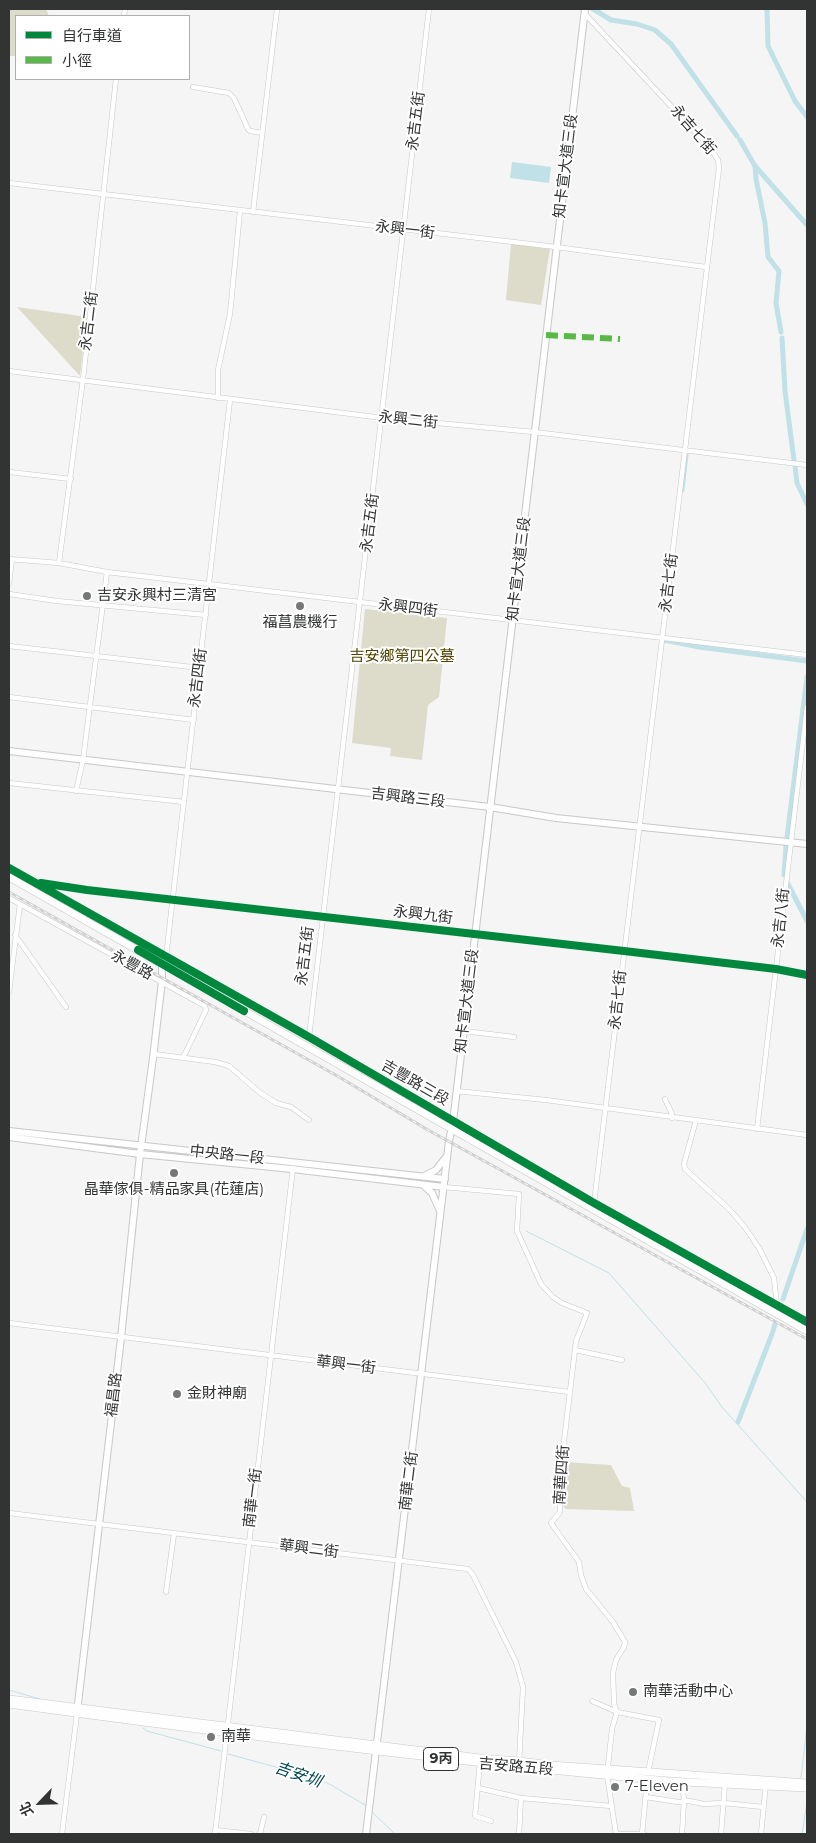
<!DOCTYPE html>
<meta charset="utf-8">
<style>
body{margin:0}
#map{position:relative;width:816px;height:1843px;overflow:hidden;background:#f4f5f4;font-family:Montserrat,"Noto Sans TC",sans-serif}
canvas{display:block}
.frame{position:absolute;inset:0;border:10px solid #323433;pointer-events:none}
.legend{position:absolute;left:15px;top:15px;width:175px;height:65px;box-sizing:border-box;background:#fff;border:1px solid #adaead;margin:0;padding:6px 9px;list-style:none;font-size:15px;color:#323433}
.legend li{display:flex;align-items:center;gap:10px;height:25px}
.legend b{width:25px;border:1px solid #adaead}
.north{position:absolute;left:15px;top:1778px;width:50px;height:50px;-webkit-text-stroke:4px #fff;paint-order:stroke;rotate:246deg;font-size:14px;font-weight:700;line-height:20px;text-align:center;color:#323433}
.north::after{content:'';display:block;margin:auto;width:18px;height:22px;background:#323433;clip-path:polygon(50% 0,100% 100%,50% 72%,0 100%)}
</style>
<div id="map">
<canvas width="816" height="1843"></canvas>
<div class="frame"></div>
<ul class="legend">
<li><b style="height:6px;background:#00873e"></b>自行車道</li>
<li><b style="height:6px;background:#58b947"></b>小徑</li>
</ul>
<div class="north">北</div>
</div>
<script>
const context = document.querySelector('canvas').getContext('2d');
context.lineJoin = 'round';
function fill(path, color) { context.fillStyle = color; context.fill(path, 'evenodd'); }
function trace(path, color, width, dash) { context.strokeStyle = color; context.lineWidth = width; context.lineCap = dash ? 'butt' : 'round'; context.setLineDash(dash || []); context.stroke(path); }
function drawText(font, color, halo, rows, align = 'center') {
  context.font = font + ' Montserrat,"Noto Sans TC",sans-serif'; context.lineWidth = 4; context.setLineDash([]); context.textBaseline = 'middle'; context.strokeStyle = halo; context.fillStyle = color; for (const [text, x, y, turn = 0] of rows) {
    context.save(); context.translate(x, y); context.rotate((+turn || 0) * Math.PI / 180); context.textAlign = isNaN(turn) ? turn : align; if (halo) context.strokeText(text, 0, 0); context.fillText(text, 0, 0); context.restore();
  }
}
const green = new Path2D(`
 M9,9H46L49,16H16V56H9Z
 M511,244L550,249L541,305L506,300Z
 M17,307L87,317L80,375H79Z
 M365,609L447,618L439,697L428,705L422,760L390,756L391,748L352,743Z
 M564,1462L611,1465L622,1486L630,1488L634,1511L566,1509L562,1505Z`);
const water = new Path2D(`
 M512,162L551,167L549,183L510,178Z`);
const stream = new Path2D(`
 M526,1231L609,1273L706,1384L722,1407L807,1502
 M9,1690L40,1699
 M143,1728L147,1731L221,1751
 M228,1754L316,1778L331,1785L365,1805
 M801,1778L807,1726
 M372,1812L395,1834
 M802,1834L807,1802`);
const canal = new Path2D(`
 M593,9L611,20L637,24L655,30L671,44L737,136
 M767,9L768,46L795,101L807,117
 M740,140L755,166L807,225
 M755,166L756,179L765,223L768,257L779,271L776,303L781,332
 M782,338L785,391L794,460
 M795,466L797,483L807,504
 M682,490L686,455
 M664,640L699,647L807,661
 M787,837L807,677
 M784,875L786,846
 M787,882L807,921
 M783,1299L807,1229
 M773,1331L775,1324
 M738,1422L772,1334`);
const street = new Path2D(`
 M585,14L711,149L718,160L719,168L594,1203
 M124,16L125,9
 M193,87L229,93L234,98L248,129L250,131L262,133
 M9,183L556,247L706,267
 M253,212L277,9
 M9,371L383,418L534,432L807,465
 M218,398V370L230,314L240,211
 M9,472L71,479
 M9,559L59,563L107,572L807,655
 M59,563L83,379L116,79
 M9,584L12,559
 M9,594L57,601L206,615
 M9,646L200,668
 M9,697L194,720
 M9,783L184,802
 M76,791L83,760L107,572
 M37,883L87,890L624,951L776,969L807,975
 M9,898L205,1006L206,1010L183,1058
 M15,935L66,1007
 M166,957L230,400
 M9,992L20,904
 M464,1031L514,1037
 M309,1037L429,9
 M154,1054L215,1062L229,1066L259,1092L276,1103L291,1107L309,1120
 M456,1091L546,1100L807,1135
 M665,1099L672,1114V1118
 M696,1120L684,1164L685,1169L729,1209L744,1226L759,1248L774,1278L777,1305
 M757,1129L807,707
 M444,1187L519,1194L517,1231L541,1284L553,1297L562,1303L587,1313L576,1341L560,1475V1512L551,1523L579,1562L581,1575L586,1589L613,1622L625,1642L624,1647L616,1660L613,1673L614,1704L617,1712L612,1729L607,1775L616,1834
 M9,1323L570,1392
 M575,1350L622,1360
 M9,1513L468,1569L473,1575L516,1662L523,1687L519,1763
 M166,1592L174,1534
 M592,1701L617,1712L659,1720L648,1772
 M480,1762L475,1816L491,1821
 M478,1788L521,1798L611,1806
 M646,1797L678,1802H683L684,1800L704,1804L724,1803L763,1807
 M215,1830L251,1834
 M62,1834L77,1714
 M215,1834L293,1168
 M260,1834L264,1817
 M519,1834L521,1798
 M616,1834H644
 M642,1834L647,1782L645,1779
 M682,1834L684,1800L682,1782
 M721,1834L725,1783
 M761,1834L766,1783`);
const secondary = new Path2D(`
 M9,751L490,807L556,818L807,844
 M9,1131L445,1179
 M9,1137L140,1154L292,1169L444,1187
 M424,1176L436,1170L446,1157
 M423,1185L432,1193L440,1211
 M77,1712L121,1338L140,1154L153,1058L162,981V965L166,957
 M366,1834L449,1141L453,1122L585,9`);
const primary = new Path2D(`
 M9,868L309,1037L594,1203L807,1322
 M9,877L807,1331
 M9,1699L480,1758L519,1761L551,1765L807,1783
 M9,1704C221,1733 433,1760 646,1779C700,1784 754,1785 807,1788`);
const rail = new Path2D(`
 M9,892L339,1077L428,1130L807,1339`);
const quiet = new Path2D(`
 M546,335L620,339`);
const cycleway = new Path2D(`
 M9,868L309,1037L594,1203L807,1322
 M41,883L87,890L624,951L776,969L807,975
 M138,950L244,1011`);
const markers = [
 [87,596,5,"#767877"],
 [300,606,5,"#767877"],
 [174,1173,5,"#767877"],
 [177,1394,5,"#767877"],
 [633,1692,5,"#767877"],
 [211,1737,5,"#767877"],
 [615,1787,5,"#767877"]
];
const shields = [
 [441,1759,35]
];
const shieldNames = [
 ["9丙",441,1759]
];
const streetNames = [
 ["永吉五街",416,121,-83],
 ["永吉七街",693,130,49],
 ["知卡宣大道三段",566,166,-83],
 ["永興一街",405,230,7],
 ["永吉二街",89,321,-83],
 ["永興二街",408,420,6],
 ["永吉五街",370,523,-83],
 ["知卡宣大道三段",519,569,-83],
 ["永吉七街",669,583,-83],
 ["永興四街",408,608,7],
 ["永吉四街",198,678,-83],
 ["吉興路三段",408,798,7],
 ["永興九街",423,915,7],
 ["永吉八街",781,918,-84],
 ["永吉五街",305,956,-83],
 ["永豐路",132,965,29],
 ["永吉七街",618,1000,-84],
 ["知卡宣大道三段",467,1001,-83],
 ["吉豐路三段",415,1083,30],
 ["中央路一段",227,1155,6],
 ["華興一街",346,1365,7],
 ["福昌路",114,1395,-83],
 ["南華四街",562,1475,-86],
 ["南華二街",409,1481,-83],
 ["南華一街",253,1498,-83],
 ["華興二街",309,1549,7],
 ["吉安路五段",516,1767,5]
];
const poiNames = [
 ["吉安永興村三清宮",97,596],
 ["福菖農機行",300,623,"center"],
 ["晶華傢俱-精品家具(花蓮店)",174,1190,"center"],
 ["金財神廟",187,1394],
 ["南華活動中心",643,1692],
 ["南華",221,1737],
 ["7-Eleven",625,1787]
];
const parkNames = [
 ["吉安鄉第四公墓",402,657]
];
const waterNames = [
 ["吉安圳",298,1775,19]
];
fill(green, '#dddbc9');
fill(water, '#c0e1e7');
trace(stream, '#c0e1e7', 1);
trace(canal, '#c0e1e7', 5);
trace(street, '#c7c8c7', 5.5);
trace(secondary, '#c7c8c7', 8);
trace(primary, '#c7c8c7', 8);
trace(street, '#fdfefd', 4.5);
trace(secondary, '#fdfefd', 6);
trace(primary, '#fdfefd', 7);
trace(rail, '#cfd0cf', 3);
trace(rail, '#fff', 1, [4]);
trace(quiet, '#58b947', 6, [12, 6]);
trace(cycleway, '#00873e', 8);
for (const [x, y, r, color] of markers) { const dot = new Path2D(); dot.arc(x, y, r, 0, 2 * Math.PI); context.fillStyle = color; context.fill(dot); trace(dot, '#fff', 2); }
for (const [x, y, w] of shields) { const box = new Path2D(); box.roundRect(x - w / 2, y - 11.5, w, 23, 4); context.fillStyle = '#fff'; context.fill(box); trace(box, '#323433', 1); }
drawText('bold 14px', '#323433', null, shieldNames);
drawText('15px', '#323433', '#fff', streetNames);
drawText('15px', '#323433', '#fff', poiNames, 'left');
drawText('15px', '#504601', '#fff', parkNames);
drawText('italic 16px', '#004a53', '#fff', waterNames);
</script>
